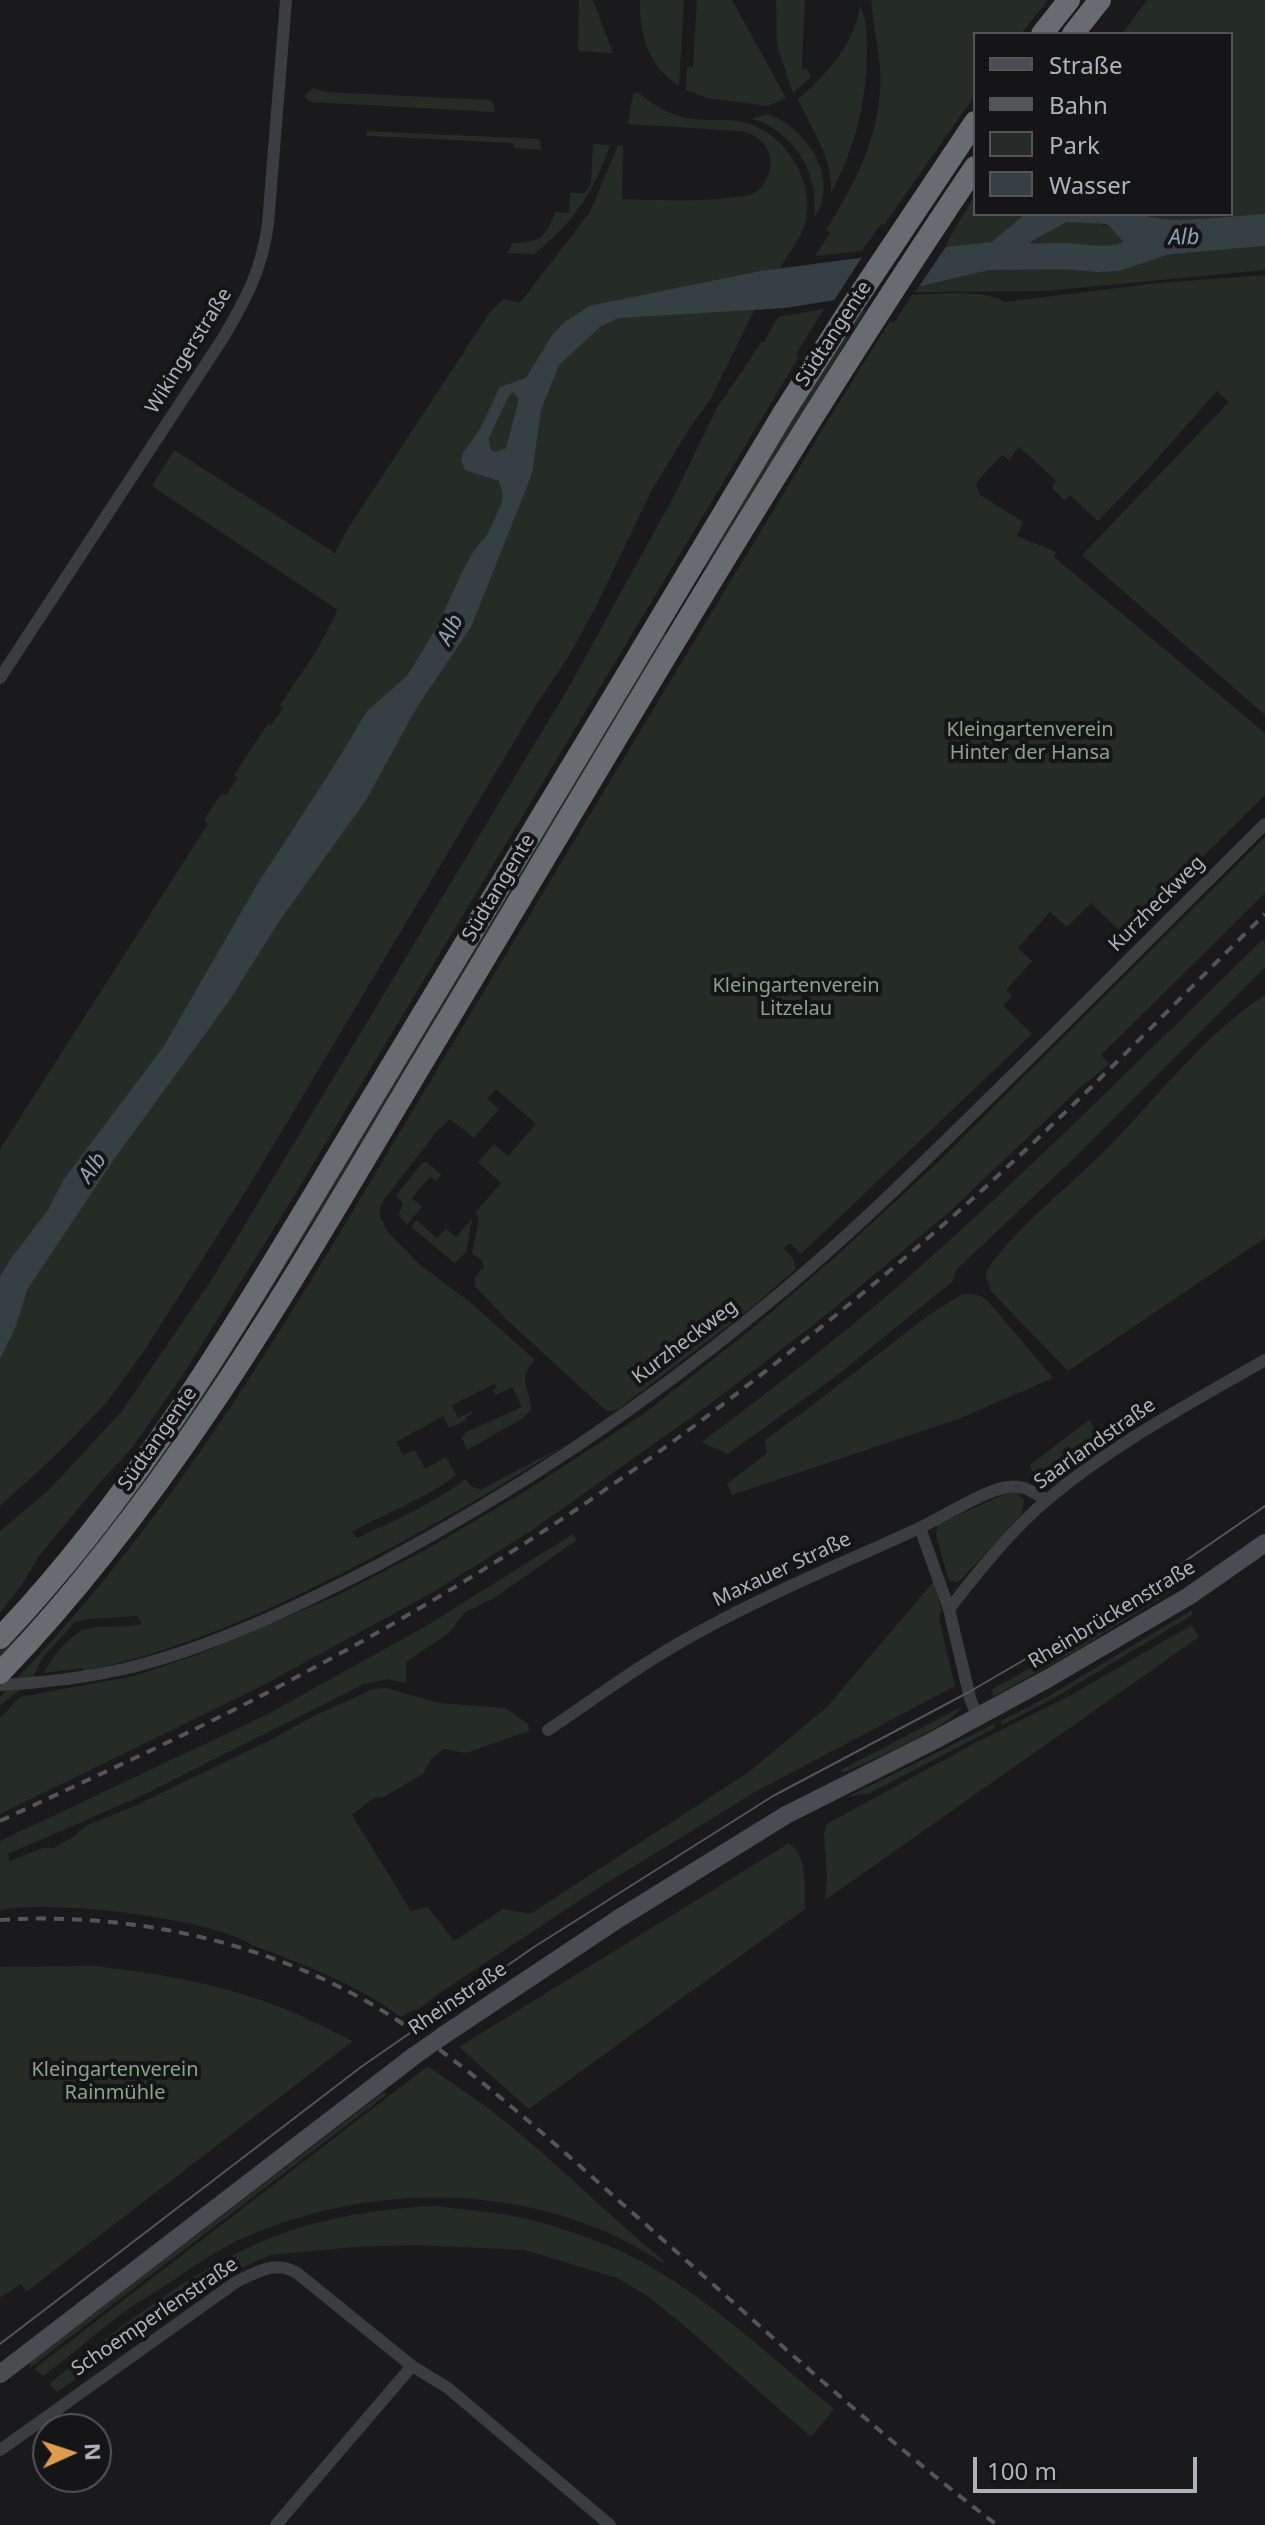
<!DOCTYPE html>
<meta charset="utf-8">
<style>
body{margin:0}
#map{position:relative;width:1265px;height:2525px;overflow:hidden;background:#1a1a1c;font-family:"Noto Sans",sans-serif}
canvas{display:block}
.legend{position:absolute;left:973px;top:32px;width:260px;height:184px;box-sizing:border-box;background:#151517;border:2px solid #525458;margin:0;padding:10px 14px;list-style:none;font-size:24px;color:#aeb3ba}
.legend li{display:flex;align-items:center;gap:16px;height:40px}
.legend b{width:40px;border:2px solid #525458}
.north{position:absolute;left:32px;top:2413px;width:80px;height:80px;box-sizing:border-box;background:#151517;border:2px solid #525458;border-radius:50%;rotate:87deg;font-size:22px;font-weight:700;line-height:32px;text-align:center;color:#aeb3ba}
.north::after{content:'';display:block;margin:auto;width:28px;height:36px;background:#df9e4f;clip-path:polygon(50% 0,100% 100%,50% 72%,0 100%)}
.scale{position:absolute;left:973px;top:2457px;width:224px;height:36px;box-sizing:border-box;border:4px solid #aeb3ba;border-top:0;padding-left:10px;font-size:24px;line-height:28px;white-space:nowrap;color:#aeb3ba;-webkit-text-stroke:6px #151517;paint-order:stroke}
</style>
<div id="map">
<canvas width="1265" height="2525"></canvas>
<ul class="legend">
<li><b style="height:10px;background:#4a4c51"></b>Straße</li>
<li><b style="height:10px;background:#535559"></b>Bahn</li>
<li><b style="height:22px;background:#252c25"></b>Park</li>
<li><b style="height:22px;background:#353f44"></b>Wasser</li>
</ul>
<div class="north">N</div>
<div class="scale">100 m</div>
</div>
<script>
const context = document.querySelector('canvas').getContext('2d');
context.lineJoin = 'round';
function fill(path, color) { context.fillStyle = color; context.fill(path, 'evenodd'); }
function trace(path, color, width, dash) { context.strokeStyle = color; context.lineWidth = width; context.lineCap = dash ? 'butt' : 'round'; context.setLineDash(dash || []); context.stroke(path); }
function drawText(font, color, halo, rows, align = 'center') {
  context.font = font + ' "Noto Sans",sans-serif'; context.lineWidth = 8; context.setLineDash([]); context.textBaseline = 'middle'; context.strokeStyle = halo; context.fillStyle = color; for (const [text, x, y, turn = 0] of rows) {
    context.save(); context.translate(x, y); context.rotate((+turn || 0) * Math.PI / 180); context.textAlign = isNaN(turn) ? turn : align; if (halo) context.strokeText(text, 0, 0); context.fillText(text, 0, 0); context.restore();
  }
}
const green = new Path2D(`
 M579,0H593L613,53L578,51Z
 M640,0H684L679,86C648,65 639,35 640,0Z
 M697,0H732L786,98L768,106L707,98L686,90L687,67H693Z
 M776,0H805L802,65V69H807L811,77L793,93L777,45Z
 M871,0H1048L1021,34H975V95L884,225L881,224L862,251L815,256L830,233L826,230C857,181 884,128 880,68C878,45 873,23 871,0Z
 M1147,0H1265V214C1228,215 1175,226 1140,214H1231V34H1122Z
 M860,6C866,16 867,34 867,48C867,100 856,146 831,193C833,158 811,128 798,99C828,74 854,44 860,6Z
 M313,88L326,92L489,100L493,102L495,109L494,112L310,102L304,96Z
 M638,92C653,106 672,116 692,119C711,121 730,118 747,123C786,135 814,180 806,220C803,236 788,254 780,268L748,274L743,310L755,309L710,400L691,426L653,488L594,610L569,656L536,705L249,1186L144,1351L107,1402L58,1453L0,1506V1149L208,824L204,820L222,793L226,795L238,778L234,775L268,724L271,725L283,708L280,705L317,650L338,610L152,486L174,450L335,553L347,530L490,312L504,299L520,303L590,212L618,145L623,146L622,199C658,200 692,202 728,198C735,197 745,197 752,194C765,189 773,170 770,157C767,141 755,134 740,131L628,124L633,94Z
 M768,114C808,129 840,178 815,217C814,208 815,196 813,186C806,155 783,127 752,119Z
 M366,131L539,139L542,150L514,148V143L367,136Z
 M593,144L610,145C596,189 571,226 534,254L507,253L513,243C540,243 547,236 555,212L569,213L570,193H585L591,183Z
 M975,195V214H1025L993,242L944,247Z
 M1067,222C1097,223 1113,220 1130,249L1127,255L1128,258L1265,246V270L1045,291L913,292L916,287L1027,248L1032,241Z
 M1265,275V715L1082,555L1229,402L1217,391L1148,469L1098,521L1070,495L1064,500L1052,488L1056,480L1019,447L1009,460L1002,455L980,478L976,485L980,495L1023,522L1017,536L1056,552L1054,557L1265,733V795L1124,935L1091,903L1067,927L1050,912L1018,948L1032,961L1006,990L1012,996L1003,1006L1032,1034L801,1254L790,1243L784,1248L794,1260L796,1269L750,1309L617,1410L607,1411L601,1406L506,1319L475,1286V1277L484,1267L481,1259L472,1254L479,1218L475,1213L501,1183L478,1162L494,1144L508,1156L536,1124L496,1089L487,1099L499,1109L474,1138L450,1119L438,1130L386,1197L380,1206V1216L387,1231L420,1265L470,1302L535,1360C515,1382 531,1387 531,1410L520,1420L467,1450L462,1438L466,1432L522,1407L512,1387L495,1395L493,1390L496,1388L494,1384L452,1405L458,1418L472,1411L473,1414L466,1417L467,1420L449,1428L443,1416L396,1442L403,1455L415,1450L425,1469L446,1457L456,1475C424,1500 387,1512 352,1532L357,1538C395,1521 431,1504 466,1479L471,1487L482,1489L567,1444C498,1488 428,1529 356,1566C269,1611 181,1651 84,1671L82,1668L44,1673C55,1654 72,1629 96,1627C111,1626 126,1628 142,1624L137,1616L88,1619L75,1622L43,1657L30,1683L0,1705V1697C42,1652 83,1607 121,1559C244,1403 342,1228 444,1058C571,846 698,634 827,422L890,321L894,323L912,295C932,294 990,289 1004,302L1158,283Z
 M824,309L796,354L798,358L288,1206L184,1373L132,1448L101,1481L39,1556L21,1586L0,1613V1531L49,1490L122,1411L214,1276L570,685L675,494L717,408L762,341L764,342L778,317Z
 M866,310L726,536L706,567L702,569L858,311Z
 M664,633L666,635L324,1205L187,1424L97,1545L0,1658V1651L72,1570Z
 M1265,837V893L1101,1055L1109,1064L1081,1087L948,1213L821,1319L710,1404L531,1531L435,1591L260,1687L0,1814V1718L20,1697L134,1676L202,1653L336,1596L427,1549L529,1489L642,1415L753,1328L835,1257L932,1168Z
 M1262,940L1265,943V967L1065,1167L956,1270L953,1281L840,1373L728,1454L702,1442C773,1388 844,1334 911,1275C1032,1168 1146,1053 1262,940Z
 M1265,995V1238L1068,1371L991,1291L986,1277L987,1270C1015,1230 1054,1199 1090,1165C1148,1111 1198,1038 1265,995Z
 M423,1162H427L441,1175L436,1181L430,1177L412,1198L422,1207L407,1225L399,1215L403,1203L396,1196Z
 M472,1219L466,1252L455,1263L411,1227L416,1220L437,1238L446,1229L456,1237Z
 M963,1294L978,1295L987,1300L1053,1378L958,1419L732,1495L727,1484L767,1453L765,1440L814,1404L930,1314Z
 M1089,1420L1094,1427L1097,1426L1103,1435V1445L1056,1484L1048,1486L1037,1483L1030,1465Z
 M1017,1492L1024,1500L1022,1513L961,1580L957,1582L949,1580L936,1536L937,1525L1007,1493Z
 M573,1534L577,1540L494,1598L464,1613L449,1633L406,1662V1683L388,1679L364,1684L141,1796L8,1854L10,1861L43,1848H53L72,1838L86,1826L137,1805L274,1738L310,1718L373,1689L386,1688L439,1703L505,1708L528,1724L529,1731L466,1753L444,1749L431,1759L423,1774L384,1797L375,1798L368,1802L352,1815L411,1911L428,1907L454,1941L503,1909L530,1914L749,1772L827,1707L934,1581L941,1610L939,1619L955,1686L755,1792L597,1889L441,1992L416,2011L414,2009L401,2017C356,1984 304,1964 252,1945C208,1917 52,1900 0,1910V1841L266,1715L426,1626Z
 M1173,1583L1178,1587L1082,1647L993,1697L991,1690L1075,1643Z
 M1192,1610V1615L1054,1698L1002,1725L1001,1721L1047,1697Z
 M1192,1625L1199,1637L825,1900L827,1877L824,1833L827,1824L973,1744L1073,1694Z
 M961,1707C954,1725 865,1763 843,1773L841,1770Z
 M994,1724L995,1728L870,1793L847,1797Z
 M789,1843C809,1859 804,1885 805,1909L529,2109L459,2047Z
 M93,1966C153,1973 212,1982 269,2003C298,2013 325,2028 353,2041L26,2292L21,2284L0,2298V1967Z
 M428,2066C451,2083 476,2098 498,2116C556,2161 607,2215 664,2261L663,2263C543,2183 380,2179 248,2236C222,2247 198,2263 175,2279C162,2288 148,2296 134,2305C102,2327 74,2354 43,2376L34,2369Z
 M384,2092L386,2095L31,2367L29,2363Z
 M434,2206C470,2210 507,2213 543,2223C584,2235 629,2252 666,2276C726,2314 779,2364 834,2409L811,2437L687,2328L645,2294L617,2278L525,2250L416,2245L354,2247L270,2255L231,2273L57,2392L49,2384C117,2329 190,2270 273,2237C324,2217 379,2209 434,2206Z`);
const water = new Path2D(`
 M1025,214H1140C1175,226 1228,215 1265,214V246L1128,258L1130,249L1110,227L1105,224L1067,222L1032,241L1018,258L1002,267L916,287L785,308L619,318L601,326L559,365L541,410L532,474L471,627L417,707L366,800L278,923L229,1001L115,1158L27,1290L16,1326L0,1359V1276L12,1257L48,1210L64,1179L164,1046L258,883L334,766L367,711L407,676L437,627L462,572L473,552L487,535L501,505L503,496L499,481L465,470L461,460L463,453L480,429L500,387L526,378L552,335L566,321L589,306L760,271L944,247L992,242ZM513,392L518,398V403L506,448L495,452L490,449L489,438L509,395Z`);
const pier = new Path2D(`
 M949,242L916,291L831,305L864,254Z`);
const river = new Path2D(`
 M993,257L1066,256L1098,259L1117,258L1159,244`);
const street = new Path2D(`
 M0,678L223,338C246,299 262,269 268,224L286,0
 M920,1528L949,1609L970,1698L978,1718
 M949,1609C979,1571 1010,1531 1048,1499C1113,1444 1191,1403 1265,1360
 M0,1685C42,1683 83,1678 124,1669C212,1648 298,1606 378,1565C513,1493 644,1406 762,1308C841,1244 914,1172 987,1100C1080,1009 1172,916 1265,824
 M548,1730C597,1697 645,1661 697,1633C767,1594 841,1564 913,1531C939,1520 982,1491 1007,1487C1023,1484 1034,1493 1047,1500
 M0,2450L236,2282C257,2272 274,2260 297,2273L412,2366L448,2388L610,2525
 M276,2525L412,2366`);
const secondary = new Path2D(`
 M444,2035L618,1919L786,1815L933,1741L1047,1679L1189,1596L1265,1543
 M0,2374L414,2056`);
const highway = new Path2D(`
 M1042,34L1069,0
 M1073,34L1100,0
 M0,1638C148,1483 255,1292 365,1110C505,879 644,646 783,414L848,312L975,122
 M0,1673C174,1492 297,1272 425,1058C605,759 780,456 975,167`);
const tram = new Path2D(`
 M0,2344L361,2067L534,1947L773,1796L969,1692L1139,1593L1265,1506`);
const rail = new Path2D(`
 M0,1821C98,1775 196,1731 291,1680C452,1595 609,1494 753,1381C844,1310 934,1236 1018,1157C1102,1079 1183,995 1265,914
 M0,1920C136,1911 283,1945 397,2020C483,2077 558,2147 635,2215C754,2320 871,2429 997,2525`);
const secondaryBridge = new Path2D(`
 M414,2056L444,2035`);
const streetNames = [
 ["Südtangente",834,334,-57],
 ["Wikingerstraße",189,351,-58],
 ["Südtangente",499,888,-59],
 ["Kurzheckweg",1157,904,-45],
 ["Kurzheckweg",685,1342,-37],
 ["Südtangente",158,1439,-55],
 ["Saarlandstraße",1095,1444,-35],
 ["Maxauer Straße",782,1570,-25],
 ["Rheinbrückenstraße",1112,1615,-31],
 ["Rheinstraße",458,1999,-34],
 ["Schoemperlenstraße",155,2317,-34]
];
const parkNames = [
 ["Kleingartenverein",1030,730],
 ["Hinter der Hansa",1030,753],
 ["Kleingartenverein",796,986],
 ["Litzelau",796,1009],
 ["Kleingartenverein",115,2070],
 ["Rainmühle",115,2093]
];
const waterNames = [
 ["Alb",1184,238,-1],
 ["Alb",451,630,-63],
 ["Alb",93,1168,-55]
];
fill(green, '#252c25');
fill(water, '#353f44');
fill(pier, '#1a1a1c');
trace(river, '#353f44', 26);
trace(street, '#3c3d41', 12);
trace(secondary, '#4a4c51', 18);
trace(highway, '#686c71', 22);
trace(tram, '#535559', 2);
trace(rail, '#535559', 4, [10, 8]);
trace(secondaryBridge, '#4a4c51', 18);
drawText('20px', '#aeb3ba', '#151517', streetNames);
drawText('20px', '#89a388', '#151517', parkNames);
drawText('italic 22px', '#8aa3b1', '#151517', waterNames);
</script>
